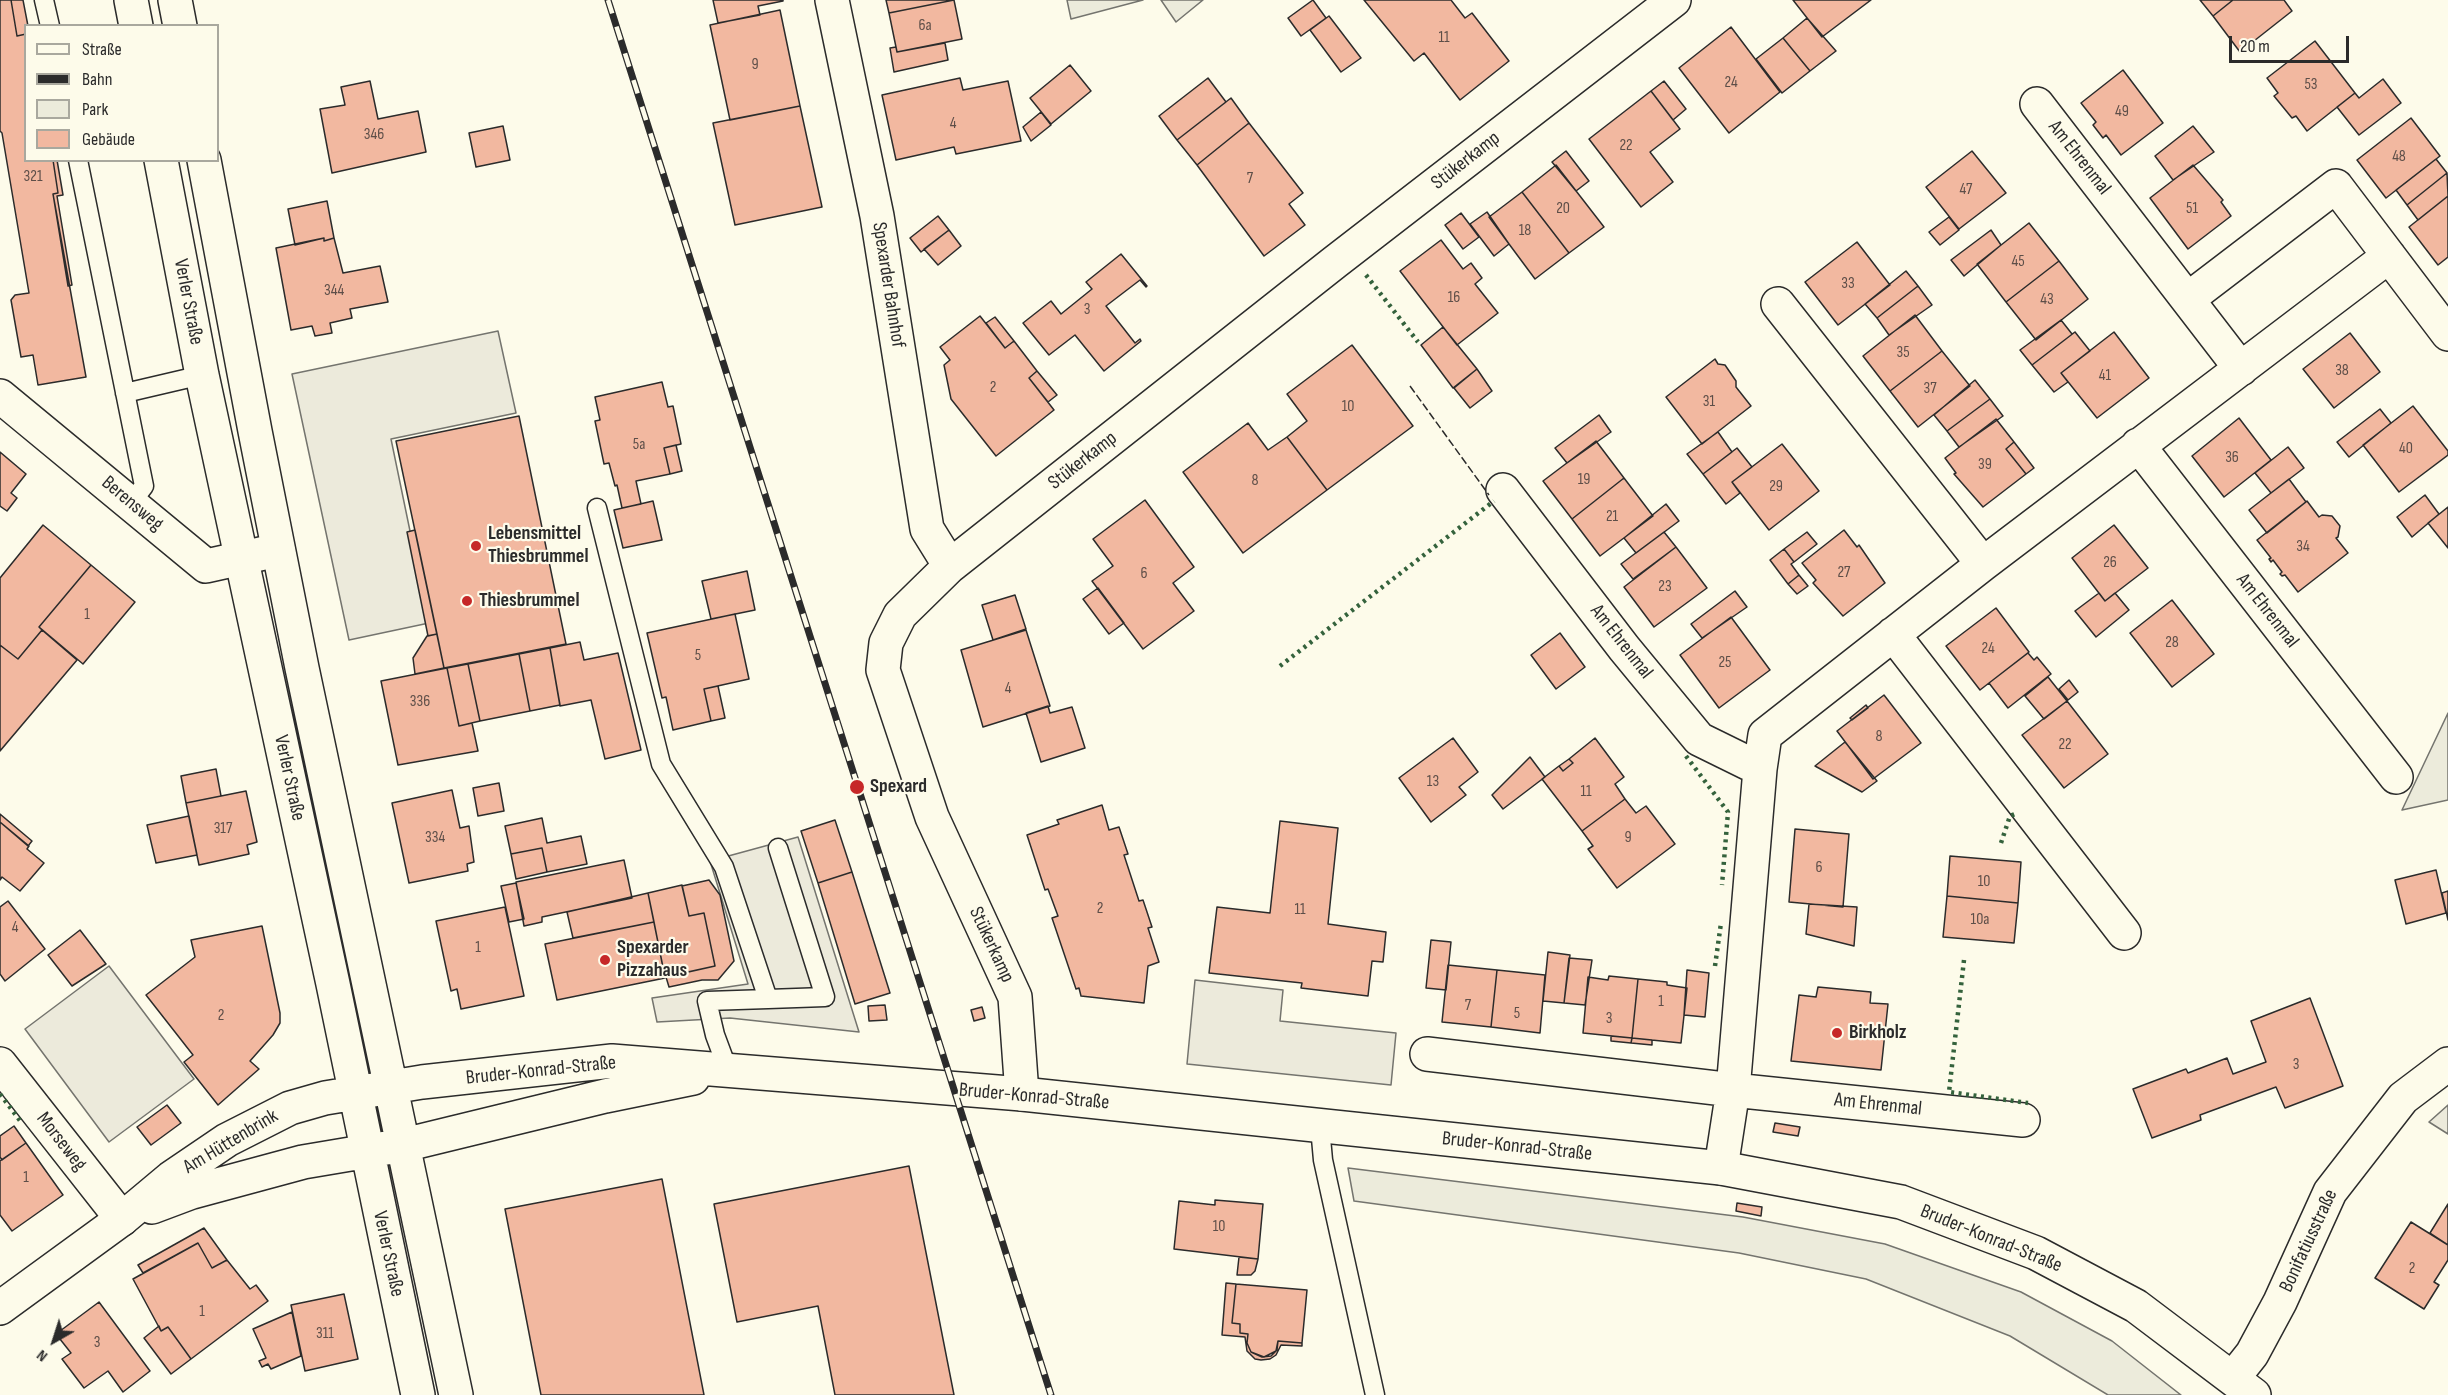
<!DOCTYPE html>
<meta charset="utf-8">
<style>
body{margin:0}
#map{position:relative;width:2448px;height:1395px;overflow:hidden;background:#fdfbea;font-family:"Sofia Sans Condensed",sans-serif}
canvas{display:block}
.legend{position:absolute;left:24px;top:24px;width:195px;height:138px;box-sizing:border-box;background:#fdfbea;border:2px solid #a9a89e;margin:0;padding:8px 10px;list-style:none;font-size:18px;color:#2b2b2b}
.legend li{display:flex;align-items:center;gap:12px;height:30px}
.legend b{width:30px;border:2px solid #a9a89e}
.north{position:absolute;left:24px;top:1311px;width:60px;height:60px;-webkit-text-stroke:4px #fdfbea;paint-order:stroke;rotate:219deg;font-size:16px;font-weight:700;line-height:24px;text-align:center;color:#2b2b2b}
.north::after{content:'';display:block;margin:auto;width:21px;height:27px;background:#2b2b2b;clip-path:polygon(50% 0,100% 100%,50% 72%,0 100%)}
.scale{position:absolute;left:2229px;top:36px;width:120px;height:27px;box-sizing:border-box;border:3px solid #2b2b2b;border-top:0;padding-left:8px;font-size:18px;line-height:21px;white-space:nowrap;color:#2b2b2b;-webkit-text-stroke:4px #fdfbea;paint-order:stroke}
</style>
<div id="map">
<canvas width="2448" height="1395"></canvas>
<ul class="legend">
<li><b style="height:8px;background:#fdfbea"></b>Straße</li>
<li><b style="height:8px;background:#2b2b2b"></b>Bahn</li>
<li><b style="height:16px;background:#ecebdb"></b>Park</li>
<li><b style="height:16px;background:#f2b8a0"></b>Gebäude</li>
</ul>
<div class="north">N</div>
<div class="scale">20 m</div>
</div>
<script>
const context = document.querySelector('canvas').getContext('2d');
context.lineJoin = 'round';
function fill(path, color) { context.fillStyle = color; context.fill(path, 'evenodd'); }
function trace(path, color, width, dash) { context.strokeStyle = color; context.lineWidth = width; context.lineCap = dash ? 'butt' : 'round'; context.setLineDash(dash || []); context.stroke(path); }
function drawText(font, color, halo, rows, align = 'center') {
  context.font = font + ' "Sofia Sans Condensed",sans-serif'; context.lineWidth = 4.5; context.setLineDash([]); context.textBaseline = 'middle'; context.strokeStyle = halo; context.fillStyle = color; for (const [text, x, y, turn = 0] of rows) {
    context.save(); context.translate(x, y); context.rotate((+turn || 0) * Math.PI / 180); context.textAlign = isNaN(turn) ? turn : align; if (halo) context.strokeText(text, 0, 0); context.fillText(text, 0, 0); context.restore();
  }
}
const green = new Path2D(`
 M1067,0H1143L1071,19Z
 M1161,0H1203L1176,22Z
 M2448,713V800L2402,810Z
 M1348,1168L1743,1217L1885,1244L2021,1292L2112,1341L2181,1395H2108L2010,1336L1866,1279L1739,1253L1354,1201Z`);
const parking = new Path2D(`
 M498,331L516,413L391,439L429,623L349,640L292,374Z
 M798,837L859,1032L730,1018L657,1022L652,998L748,984L710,861Z
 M109,966L194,1079L109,1142L25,1029Z
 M1195,980L1283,990L1280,1021L1396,1033L1391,1085L1187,1064Z
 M2448,1105V1134L2429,1122Z`);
const building = new Path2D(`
 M0,0H11L17,36L26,34V160H53L58,193L53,194L86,377L38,385L33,355L21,357L11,300L15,295L29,293L2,133L0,131Z
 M11,0H23L28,26H26V34L17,36Z
 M713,0H783V1L758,6L760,15L718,23Z
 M886,0H954L889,13Z
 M954,0L962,39L897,52L889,13Z
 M1313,0L1326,18L1301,36L1288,18Z
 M1364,0H1451L1465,18L1472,13L1509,61L1460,100L1424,53L1414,61Z
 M1793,0H1871L1822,37Z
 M2200,0H2233L2213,16Z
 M2233,0H2284L2292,11L2240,52L2213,16Z
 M780,10L800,106L730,120L710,25Z
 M1329,16L1361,58L1341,72L1310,30Z
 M1807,18L1836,51L1810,71L1783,38Z
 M1731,27L1780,92L1729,133L1679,68Z
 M1783,38L1810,71L1782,93L1756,59Z
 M2315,41L2355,93L2307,131L2296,116L2292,118L2274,96L2278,93L2267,78Z
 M945,43L948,60L894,72L890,48L896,47L897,52Z
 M1070,65L1091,91L1051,124L1030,98Z
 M2123,70L2163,123L2121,155L2106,135L2103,138L2093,125L2096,122L2081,103Z
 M960,78L963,90L1008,81L1021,141L956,154L954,147L896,160L882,95Z
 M1208,78L1226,102L1177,140L1159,116Z
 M2383,79L2401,103L2359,135L2337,107L2355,93L2359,98Z
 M370,81L378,119L418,111L426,152L332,173L320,109L345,105L341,87Z
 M1664,81L1686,109L1673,120L1651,91Z
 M1651,91L1680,129L1650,152L1673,182L1641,207L1589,139Z
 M1231,98L1249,123L1197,165L1177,140Z
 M800,106L822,207L735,225L713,123Z
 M1041,112L1051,125L1031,141L1023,127Z
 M2411,118L2440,156L2386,198L2357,160Z
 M1249,123L1303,193L1289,204L1305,225L1264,256L1197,165Z
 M503,126L510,160L476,167L469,133Z
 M2193,126L2214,152L2173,180L2155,156Z
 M1566,151L1589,181L1576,191L1552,162Z
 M1972,151L2006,193L1959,229L1926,187Z
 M2436,159L2447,173L2407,205L2396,190Z
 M53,160H57L63,195L57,196L72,285L68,286L53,194L58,193Z
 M1556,165L1604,227L1569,253L1522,192Z
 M2193,165L2223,200L2221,202L2231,216L2188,249L2150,198Z
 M2447,173L2448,196L2418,220L2407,205Z
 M1522,192L1569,253L1535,279L1489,217Z
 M2448,196V257L2438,265L2409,227Z
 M327,201L334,238L324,241V238L295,245L288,209Z
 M1487,212L1509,244L1494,256L1470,224Z
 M1461,213L1479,237L1463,249L1445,225Z
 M938,216L949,230L921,252L910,238Z
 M1949,217L1959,230L1940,245L1929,232Z
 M2029,223L2059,261L2006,302L1977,264Z
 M949,230L961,246L938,265L924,249Z
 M1991,230L2001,245L1964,276L1951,260Z
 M324,238V241L334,238L343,273L380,266L388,302L350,309L352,318L330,323L332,333L315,336L312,326L291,330L276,248Z
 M1441,240L1463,269L1471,263L1482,278L1475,284L1498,313L1457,345L1400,271Z
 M1857,242L1890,285L1838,325L1805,282Z
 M1121,254L1147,286L1146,287L1140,280L1106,306L1135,343L1140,339L1141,341L1104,371L1075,335L1049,355L1023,323L1051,301L1061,314L1092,289L1086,282Z
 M2059,261L2088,299L2036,340L2006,302Z
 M1906,271L1918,286L1877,318L1865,304Z
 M1918,286L1932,305L1889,335L1877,318Z
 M1915,315L1942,351L1890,391L1863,356Z
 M980,316L1005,348L1014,341L1037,371L1029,378L1054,410L996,456L951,399L944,365L950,360L940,347Z
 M995,317L1014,341L1005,348L986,323Z
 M2061,320L2072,334L2075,332L2032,365L2020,350Z
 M1443,327L1477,369L1453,388L1421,345Z
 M2075,332L2090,351L2061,373L2068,382L2054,392L2032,365Z
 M2114,332L2149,378L2097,418L2061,373Z
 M2350,333L2380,372L2334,408L2303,369Z
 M1352,345L1413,426L1327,490L1287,437L1307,421L1287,394Z
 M1942,351L1970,386L1918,427L1890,391Z
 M1715,359L1718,364L1725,365L1736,381V387L1751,406L1702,444L1666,397Z
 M1477,369L1492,391L1470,408L1454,388Z
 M1037,371L1057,395L1048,402L1029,378Z
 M1975,380L1990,399L1947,431L1934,415Z
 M662,382L668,407L673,406L681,444L664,448L670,474L636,481L641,504L622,508L617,485L615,486L609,463L604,464L595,421L600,420L595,397Z
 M1990,399L2003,416L1959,447L1947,431Z
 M2413,406L2448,451V455L2399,492L2363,445Z
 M2380,409L2391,423L2349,457L2337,442Z
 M1599,415L1611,432L1567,463L1555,448Z
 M519,416L566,644L444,668L396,441Z
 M2239,418L2271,460L2224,497L2192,456Z
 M1996,419L2014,442L2006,449L2026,474L1983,507L1954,474L1956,473L1945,458Z
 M1248,423L1268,450L1287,437L1327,490L1243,553L1183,472Z
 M1718,432L1732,452L1703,474L1687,454Z
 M1596,441L1624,478L1572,519L1543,481Z
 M2014,442L2034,468L2026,474L2006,449Z
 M1782,444L1819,491L1769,530L1732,482Z
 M676,445L682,471L670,474L664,448Z
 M2288,447L2304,468L2271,493L2255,473Z
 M1737,448L1752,467L1732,482L1740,493L1726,504L1703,474Z
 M0,452L26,474L11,493L17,498L7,511L0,506Z
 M1624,478L1653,516L1600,556L1572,519Z
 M2289,479L2306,502L2267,533L2249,510Z
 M2425,495L2439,514L2412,537L2397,517Z
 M1145,500L1194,567L1173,583L1194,611L1143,649L1092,581L1113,566L1093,539Z
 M653,501L662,540L623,548L614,510Z
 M2307,501L2319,517L2322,515L2332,516L2340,526L2338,537L2336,538L2348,553L2298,592L2285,575L2282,576L2280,574L2282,572L2273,560L2271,562L2269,559L2271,558L2257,540Z
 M1666,504L1679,521L1636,553L1624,538Z
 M2448,507V548L2428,523Z
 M43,525L91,565L39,627L42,630L18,659L0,645V578Z
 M2114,525L2148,568L2105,601L2072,558Z
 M415,530L437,634L428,636L407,532Z
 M1844,530L1857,547L1859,545L1885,583L1843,616L1813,583L1816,580L1802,563Z
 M1664,532L1676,547L1633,579L1621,564Z
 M1807,532L1817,544L1794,562L1784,549Z
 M1676,547L1707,588L1654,627L1624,587Z
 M1784,549L1794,562L1791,564L1799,575L1788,584L1770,560Z
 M91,565L135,602L83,664L39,627Z
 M747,571L755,610L711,619L702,581Z
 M1799,575L1808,586L1797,594L1788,584Z
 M1098,588L1124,623L1109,634L1083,599Z
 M1735,591L1747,607L1702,638L1691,624Z
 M2099,593L2105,601L2115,593L2129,610L2096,637L2075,611Z
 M1015,595L1026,629L993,640L982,605Z
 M2172,600L2214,654L2172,687L2130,633Z
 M1996,608L2029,652L1980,690L1946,646Z
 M735,614L749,679L704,689L711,721L673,730L666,697L662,698L647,633Z
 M1731,617L1770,670L1719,708L1680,655Z
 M42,630L77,660L0,751V645L18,659Z
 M1026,630L1050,706L983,727L961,650Z
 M1560,633L1585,667L1556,689L1531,655Z
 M437,634L444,668L415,674L413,658L427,636Z
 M580,642L584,660L618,653L641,750L605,759L591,700L560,706L550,648Z
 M550,648L560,705L530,711L519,654Z
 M2028,653L2034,660L2037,657L2051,674L2008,708L1989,683Z
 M519,654L530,711L480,721L468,664Z
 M468,664L480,721L459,726L447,668Z
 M447,668L459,726L472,723L478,751L398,765L381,681Z
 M2048,677L2067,701L2044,719L2025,696Z
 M2069,680L2078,692L2068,700L2059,689Z
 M718,686L725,718L711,721L704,689Z
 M1884,695L1921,743L1873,779L1837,731Z
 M2067,701L2108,754L2064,788L2022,735Z
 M1866,705L1868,708L1852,720L1850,718Z
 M1048,706L1050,713L1072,707L1085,748L1041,762L1026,713Z
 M1453,738L1478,772L1459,787L1466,795L1431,822L1399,778Z
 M1595,738L1624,777L1615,784L1625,799L1582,831L1542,779L1559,766L1563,771L1573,763L1569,759Z
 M1845,742L1877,781L1862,792L1815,766Z
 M1530,757L1545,777L1503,809L1492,795Z
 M1569,759L1573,763L1563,771L1559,766Z
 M216,769L221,796L186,803L181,776Z
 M499,783L504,811L478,816L473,788Z
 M452,790L460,828L469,826L474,862L467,864L468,871L409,883L392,803Z
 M246,791L257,842L247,845L249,854L199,865L186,803Z
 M1625,799L1636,813L1646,806L1675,844L1617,888L1588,849L1593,846L1582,831Z
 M1102,805L1109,830L1119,827L1128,854L1124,855L1139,901L1143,900L1152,927L1148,928L1159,962L1148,966L1144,1003L1081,996L1079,988L1076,989L1052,918L1058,916L1048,889L1045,890L1027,835L1059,824L1057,820Z
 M0,814L32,841L28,846L0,822Z
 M189,816L197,855L156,863L147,825Z
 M542,818L547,843L581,836L587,864L547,872L542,848L511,854L505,826Z
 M835,820L852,872L818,883L801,831Z
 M1280,821L1338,828L1328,924L1386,932L1383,962L1372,961L1368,996L1301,988L1302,983L1209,973L1217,907L1270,913Z
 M0,822L29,846L27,849L44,863L20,891L2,877L0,880Z
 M1795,829L1849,834L1843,907L1789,902Z
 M542,848L547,872L516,879L511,854Z
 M1950,856L2021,862L2018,903L1947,896Z
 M624,860L632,898L542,917V922L524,926L516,882Z
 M2436,870L2446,913L2406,924L2395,880Z
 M852,872L890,993L855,1004L818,883Z
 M709,880L720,895L734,961L718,980H702L669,987L666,977L715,966L704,913L689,916L682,886Z
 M516,883L524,919L509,922L501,886Z
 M682,885L689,916L704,913L715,966L665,977L648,893Z
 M2448,891V920L2442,893Z
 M648,893L654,922L573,938L567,912Z
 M1947,896L2018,903L2014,943L1943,937Z
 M8,901L45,949L5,981L0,974V907Z
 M1809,904L1857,907L1854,946L1806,934Z
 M505,907L524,996L461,1009L457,989L451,991L436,921Z
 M654,922L665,978L557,1000L545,944Z
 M262,926L280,1013V1023L273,1035L250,1061L259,1069L218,1105L184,1062L193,1055L146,995L195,957L191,940Z
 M80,930L106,964L72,986L48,955Z
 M1431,940L1451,942L1446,990L1426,988Z
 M1548,952L1570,955L1564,1003L1543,1001Z
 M1569,958L1592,960L1585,1005L1564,1003Z
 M1448,965L1497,970L1491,1027L1442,1022Z
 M1497,970L1545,975L1540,1033L1491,1027Z
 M1687,970L1709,973L1705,1017L1684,1015Z
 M1609,976L1638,979L1632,1038L1583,1033L1588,977L1608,980Z
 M1638,979L1667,982V985L1687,988L1681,1043L1632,1038Z
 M1818,987L1871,992L1870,1003L1888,1004L1881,1070L1791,1061L1799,995L1816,997Z
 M2310,998L2343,1086L2285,1108L2276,1087L2200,1115L2201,1120L2152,1138L2133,1089L2186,1069L2188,1073L2227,1058L2233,1074L2266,1062L2251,1021Z
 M885,1005L887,1020L869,1021L868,1006Z
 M982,1007L985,1018L974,1021L971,1010Z
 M1611,1036L1632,1038L1631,1043L1611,1041Z
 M1632,1038L1652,1040V1045L1631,1043Z
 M167,1105L181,1123L151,1145L137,1127Z
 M1775,1123L1800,1127L1798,1136L1773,1132Z
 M14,1126L26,1143L2,1160L0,1157V1136Z
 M26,1143L63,1195L12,1231L0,1215V1161Z
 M909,1166L954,1395H835L818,1306L737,1322L714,1204Z
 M662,1179L704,1395H541L505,1209Z
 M1215,1200L1263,1204L1258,1259L1174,1249L1179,1201L1215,1205Z
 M1737,1203L1762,1207L1761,1216L1736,1211Z
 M2448,1204V1245L2430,1233Z
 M2411,1222L2448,1245V1260L2434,1282L2439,1285L2424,1309L2375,1278Z
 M204,1228L227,1260L212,1268L198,1243L143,1273L138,1265Z
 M198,1243L212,1268L227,1260L250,1289L256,1285L268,1301L191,1359L168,1327L161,1331L133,1279Z
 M1239,1257L1258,1259L1255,1271L1251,1275H1237Z
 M1226,1283L1236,1284L1232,1323L1240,1324V1333L1248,1334L1247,1343L1251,1352L1262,1357L1271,1356L1277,1350L1278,1341L1302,1343V1346L1281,1345L1276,1355L1270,1359L1261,1360L1255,1359L1247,1351L1245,1337L1222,1335Z
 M1236,1284L1307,1290L1302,1343L1278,1341L1276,1351L1264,1357L1251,1352L1247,1343L1248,1334L1240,1333V1324L1232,1323Z
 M344,1294L358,1359L305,1371L291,1305Z
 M99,1302L150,1371L123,1392L108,1371L84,1388L62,1359L71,1353L56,1334Z
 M292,1312L301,1356L271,1369L268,1364L262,1367L259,1361L266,1358L253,1329Z
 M159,1326L161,1331L168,1327L191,1359L171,1374L144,1338Z`);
const lane = new Path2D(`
 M44,0L50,26
 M78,160L144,486L131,503
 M125,393L202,375
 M597,508L661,764L724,867L768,999L707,1001L715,1035L728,1070
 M768,999L825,997L778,848
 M1320,1127L1323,1160L1375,1395`);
const street = new Path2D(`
 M832,0L877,216L927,529L950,566
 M2037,104L2241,369
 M2188,299L2336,186L2448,334
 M1778,304L1983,564
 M0,396L206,566L278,550
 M2138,445L2396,777
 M1503,490L1624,648L1699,739L1760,769
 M1893,634L2124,933
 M1427,1054L1733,1090L2023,1120
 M0,1064L122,1219
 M1022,1094L1015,997L932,817L883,670L886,643L900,615L950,566L1335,262L1674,0
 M1721,1168L1733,1090L1760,769L1765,735L1983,564L2389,256
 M2233,1378L2252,1354L2280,1302L2330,1192L2403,1098L2448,1064`);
const secondary = new Path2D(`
 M131,0L136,26
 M175,0L180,26
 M161,160L202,375L333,984L418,1395
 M204,160L255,431L302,668L456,1395
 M152,1207L192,1192L303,1162L404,1145L605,1096L693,1078
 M0,1308L122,1219L171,1178L227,1140L290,1108L325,1098L422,1082L612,1061L1022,1094L1721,1168L1901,1202L2036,1253L2136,1306L2254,1395`);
const rail = new Path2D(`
 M608,0L1051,1395`);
const hedge = new Path2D(`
 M1366,275L1418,342
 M1280,666L1494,501
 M1686,756L1728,812L1722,885
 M2001,843L2010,816L2015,814
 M1964,960L1949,1092L2028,1103
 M1715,966L1721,923
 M0,1094L21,1122`);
const fence = new Path2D(`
 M1410,386L1489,495`);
const markers = [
 [476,546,6,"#c62828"],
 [467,601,6,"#c62828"],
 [857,787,8,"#c62828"],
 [605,960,6,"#c62828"],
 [1837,1033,6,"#c62828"]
];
const numberNames = [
 ["6a",925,26],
 ["11",1444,38],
 ["9",755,65],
 ["24",1731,83],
 ["53",2311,85],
 ["49",2122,112],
 ["4",953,124],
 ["346",374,135],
 ["22",1626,146],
 ["48",2399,157],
 ["321",33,177],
 ["7",1250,179],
 ["47",1966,190],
 ["20",1563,209],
 ["51",2192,209],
 ["18",1525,231],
 ["45",2018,262],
 ["33",1848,284],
 ["344",334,291],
 ["16",1454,298],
 ["43",2047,300],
 ["3",1087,310],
 ["35",1903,353],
 ["38",2342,371],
 ["41",2105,376],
 ["2",993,388],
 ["37",1930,389],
 ["31",1709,402],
 ["10",1348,407],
 ["5a",639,445],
 ["40",2406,449],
 ["36",2232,458],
 ["39",1985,465],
 ["19",1584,480],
 ["8",1255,481],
 ["29",1776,487],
 ["21",1612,517],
 ["34",2303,547],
 ["26",2110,563],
 ["27",1844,573],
 ["6",1144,574],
 ["23",1665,587],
 ["1",87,615],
 ["28",2172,643],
 ["24",1988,649],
 ["5",698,656],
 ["25",1725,663],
 ["4",1008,689],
 ["336",420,702],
 ["8",1879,737],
 ["22",2065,745],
 ["13",1433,782],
 ["11",1586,792],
 ["317",223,829],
 ["334",435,838],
 ["9",1628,838],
 ["6",1819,868],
 ["10",1984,882],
 ["2",1100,909],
 ["11",1300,910],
 ["10a",1980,920],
 ["4",15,928],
 ["1",478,948],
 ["1",1661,1002],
 ["7",1468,1006],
 ["5",1517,1014],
 ["2",221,1016],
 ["3",1609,1019],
 ["3",2296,1065],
 ["1",26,1178],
 ["10",1219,1227],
 ["2",2412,1269],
 ["1",202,1312],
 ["311",325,1334],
 ["3",97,1343]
];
const streetNames = [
 ["Am Ehrenmal",2079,158,52],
 ["Stükerkamp",1466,161,-38],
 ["Spexarder Bahnhof",888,285,81],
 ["Verler Straße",188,302,79],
 ["Stükerkamp",1083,461,-38],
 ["Berensweg",132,504,40],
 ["Am Ehrenmal",2267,611,52],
 ["Am Ehrenmal",1621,642,52],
 ["Verler Straße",289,778,78],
 ["Stükerkamp",991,945,65],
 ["Bruder-Konrad-Straße",541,1071,-6],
 ["Bruder-Konrad-Straße",1034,1097,5],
 ["Am Ehrenmal",1878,1105,6],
 ["Morseweg",61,1142,52],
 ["Am Hüttenbrink",231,1142,-31],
 ["Bruder-Konrad-Straße",1517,1147,6],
 ["Bruder-Konrad-Straße",1991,1239,22],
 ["Bonifatiusstraße",2309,1241,-65],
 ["Verler Straße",388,1254,78]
];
const poiNames = [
 ["Lebensmittel",488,534],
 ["Thiesbrummel",488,557],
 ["Thiesbrummel",479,601],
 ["Spexard",870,787],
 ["Spexarder",617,948],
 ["Pizzahaus",617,971],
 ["Birkholz",1849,1033]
];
fill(green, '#ecebdb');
trace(green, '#74746e', 1.5);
fill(parking, '#eceadb');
trace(parking, '#74746e', 1.5);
fill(building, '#f2b8a0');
trace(building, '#2b2b2b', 1.5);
trace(lane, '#2b2b2b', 21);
trace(street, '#2b2b2b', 36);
trace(secondary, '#2b2b2b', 36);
trace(lane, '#fdfbea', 18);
trace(street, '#fdfbea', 33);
trace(secondary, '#fdfbea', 33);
trace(rail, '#2b2b2b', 7);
trace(rail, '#fdfbea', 4.5, [14]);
trace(hedge, '#34623c', 4.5, [3, 4.5]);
trace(fence, '#2b2b2b', 1.5, [8, 3]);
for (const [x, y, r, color] of markers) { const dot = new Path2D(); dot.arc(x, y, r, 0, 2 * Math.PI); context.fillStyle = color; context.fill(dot); trace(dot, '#fdfbea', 2); }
drawText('16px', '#5d4e48', null, numberNames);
drawText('20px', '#2b2b2b', '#fdfbea', streetNames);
drawText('bold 20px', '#2b2b2b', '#fdfbea', poiNames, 'left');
</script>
